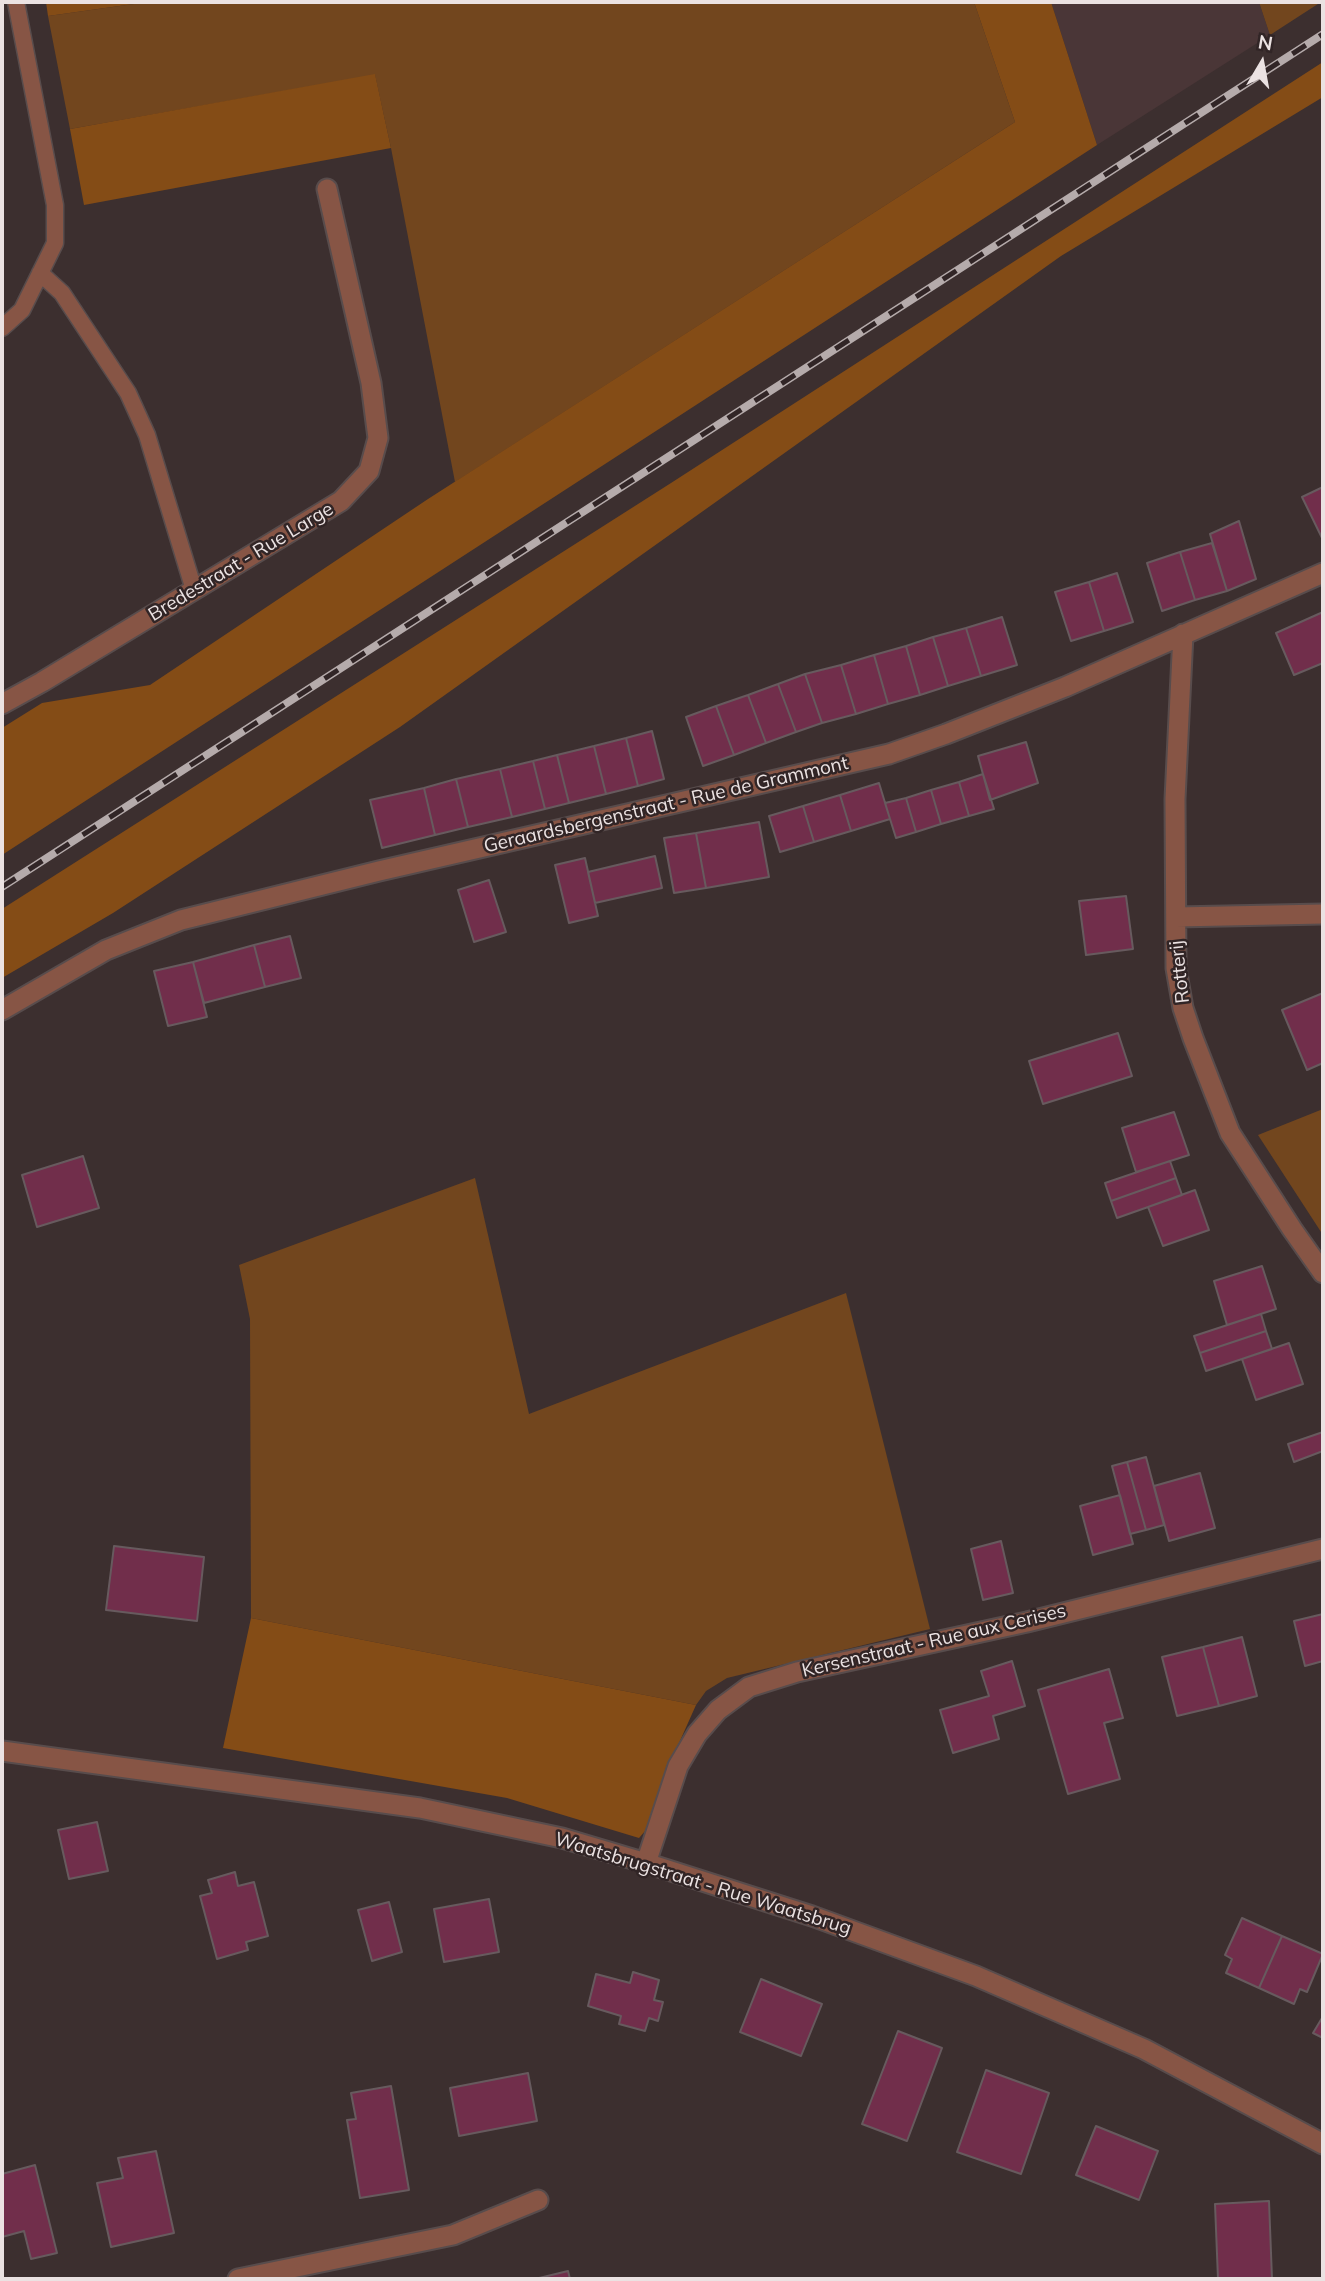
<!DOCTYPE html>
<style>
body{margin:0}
#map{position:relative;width:1325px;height:2281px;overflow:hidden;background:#3c2f2f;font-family:Mulish,sans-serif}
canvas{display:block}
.frame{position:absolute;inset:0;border:4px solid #ebe2e2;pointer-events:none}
.north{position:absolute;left:1227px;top:28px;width:70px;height:70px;-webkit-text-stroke:5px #312526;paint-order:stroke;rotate:10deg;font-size:19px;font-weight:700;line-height:28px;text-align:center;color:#ebe2e2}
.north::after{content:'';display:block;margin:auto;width:24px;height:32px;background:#ebe2e2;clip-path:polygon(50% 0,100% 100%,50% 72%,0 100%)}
</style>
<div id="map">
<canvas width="1325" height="2281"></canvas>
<div class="frame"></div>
<div class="north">N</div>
</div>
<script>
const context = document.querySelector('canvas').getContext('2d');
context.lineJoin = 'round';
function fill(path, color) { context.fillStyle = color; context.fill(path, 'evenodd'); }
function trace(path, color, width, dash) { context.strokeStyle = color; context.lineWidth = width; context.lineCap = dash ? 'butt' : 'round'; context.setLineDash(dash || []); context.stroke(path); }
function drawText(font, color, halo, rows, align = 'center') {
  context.font = font + ' Mulish,sans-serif'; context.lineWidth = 5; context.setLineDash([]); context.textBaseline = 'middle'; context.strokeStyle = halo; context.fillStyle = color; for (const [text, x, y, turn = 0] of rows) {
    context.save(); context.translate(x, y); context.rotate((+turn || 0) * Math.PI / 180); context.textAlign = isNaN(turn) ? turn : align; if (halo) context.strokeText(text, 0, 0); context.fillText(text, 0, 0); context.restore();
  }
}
const built = new Path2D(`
 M1051,2H1259L1270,35L1097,145Z`);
const green = new Path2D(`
 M148,2H974L1015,122L455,482L391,148L375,75L70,129L48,16Z
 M1259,2H1321L1270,35Z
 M1323,1109V1235L1258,1135Z
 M475,1178L529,1414L846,1293L930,1629L727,1678L706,1691L696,1705L251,1618L250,1319L239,1265Z`);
const forest = new Path2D(`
 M46,2H148L48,16Z
 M974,2H1051L1097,145L2,855V728L42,703L150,685L428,499L1015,122Z
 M1323,62V97L1061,256L400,727L113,913L2,978V909L671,483Z
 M375,74L391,148L84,205L70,129Z
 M251,1618L696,1705L671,1761L653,1822L639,1838L507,1798L223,1748Z`);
const building = new Path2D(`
 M1323,487V540L1302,497Z
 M1239,521L1256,579L1227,591L1210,534Z
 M1212,543L1227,591L1195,600L1180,552Z
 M1180,552L1195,600L1162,611L1147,563Z
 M1117,573L1133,622L1104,631L1089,582Z
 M1089,582L1104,631L1071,641L1055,592Z
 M1323,612V663L1294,675L1276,633Z
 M1002,617L1017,665L981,676L966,628Z
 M966,628L981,676L948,686L933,637Z
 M933,637L948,686L920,695L906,646Z
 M906,646L920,695L888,704L874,655Z
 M874,655L888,704L856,714L841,665Z
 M841,665L856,714L822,723L805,674Z
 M805,674L822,723L796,732L778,684Z
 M778,684L796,732L766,743L748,695Z
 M748,695L766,743L734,755L716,706Z
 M716,706L734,755L703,766L686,717Z
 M652,731L664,779L638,786L626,738Z
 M626,738L638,786L606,794L594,746Z
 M1026,742L1038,783L990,800L978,756Z
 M594,746L606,794L569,803L557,755Z
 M557,755L569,803L545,809L533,761Z
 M533,761L545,809L512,817L500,769Z
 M500,769L512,817L468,827L456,779Z
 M983,774L994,809L969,816L959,782Z
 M456,779L468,827L435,835L424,788Z
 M959,782L969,816L941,824L931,790Z
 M879,783L890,819L851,831L840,795Z
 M424,788L435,835L382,848L370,800Z
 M931,790L941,824L916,832L906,798Z
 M840,795L851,831L814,842L803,806Z
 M906,798L916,832L896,838L885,803Z
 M803,806L814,842L780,852L769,816Z
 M759,822L769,877L706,888L696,833Z
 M696,833L706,888L674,893L664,838Z
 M655,856L662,888L595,903L588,872Z
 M585,858L598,916L569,923L555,865Z
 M489,880L506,932L474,942L458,890Z
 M1126,896L1133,949L1086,955L1079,901Z
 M290,936L301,978L265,987L254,945Z
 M254,945L265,987L204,1003L193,962Z
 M193,962L207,1017L168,1026L154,971Z
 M1323,993V1063L1307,1070L1282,1010Z
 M1118,1033L1132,1076L1043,1104L1029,1061Z
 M1174,1112L1189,1155L1136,1172L1122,1128Z
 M83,1156L99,1208L37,1227L22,1175Z
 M1170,1161L1176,1178L1111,1201L1105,1183Z
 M1176,1178L1182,1195L1117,1218L1111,1201Z
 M1195,1190L1209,1230L1163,1246L1148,1207Z
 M1262,1266L1276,1309L1227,1325L1214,1281Z
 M1261,1314L1266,1331L1200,1353L1194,1336Z
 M1266,1331L1272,1349L1206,1371L1200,1353Z
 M1289,1343L1303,1384L1256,1400L1242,1359Z
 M1323,1432V1451L1294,1462L1288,1444Z
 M1146,1457L1164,1525L1146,1530L1127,1462Z
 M1127,1462L1146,1530L1130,1534L1112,1466Z
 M1200,1473L1215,1528L1169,1541L1154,1486Z
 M1120,1495L1133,1544L1093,1555L1080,1506Z
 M1001,1541L1013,1593L983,1600L971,1549Z
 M114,1546L204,1557L197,1621L106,1610Z
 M1323,1614V1661L1305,1666L1294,1621Z
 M1242,1637L1257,1696L1219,1706L1203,1647Z
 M1203,1647L1219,1706L1177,1716L1162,1657Z
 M1012,1661L1025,1706L993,1716L999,1739L953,1753L940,1710L989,1696L981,1671Z
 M1109,1669L1123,1718L1104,1723L1120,1779L1068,1794L1038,1690Z
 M97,1822L108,1871L69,1879L58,1830Z
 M235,1872L238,1886L254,1882L268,1936L246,1942L248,1950L217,1959L200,1896L212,1893L208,1880Z
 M489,1899L499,1952L444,1962L434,1909Z
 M389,1902L402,1952L372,1961L358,1910Z
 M1242,1918L1282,1936L1259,1988L1226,1973L1232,1959L1225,1955Z
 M1282,1936L1323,1954L1307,1992L1300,1989L1294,2004L1259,1988Z
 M633,1972L659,1980L654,2000L663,2002L658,2021L649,2018L645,2031L619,2024L621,2016L588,2006L596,1974L630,1983Z
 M761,1979L822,2004L801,2056L740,2032Z
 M1322,2018L1323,2019V2038L1313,2033Z
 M898,2031L942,2048L907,2141L862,2124Z
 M986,2070L1049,2093L1021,2174L957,2152Z
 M528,2073L537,2121L459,2136L450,2088Z
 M391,2086L409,2190L360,2198L347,2120L356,2119L351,2093Z
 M1096,2126L1158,2151L1139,2200L1076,2175Z
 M156,2151L174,2233L111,2247L97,2183L123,2178L118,2158Z
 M35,2165L57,2253L31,2259L24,2231L2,2237V2174Z
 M1269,2201L1272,2279H1218L1215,2204Z
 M568,2271L570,2279H535Z`);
const service = new Path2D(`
 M40,273L62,293L128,393L147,435L194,590
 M2,328L22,310L55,243V205L16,2`);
const minor = new Path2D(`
 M1183,634L1175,799L1176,968L1183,1008L1193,1038L1230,1133L1292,1229L1323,1273
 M2,704L42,682L341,501L369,471L378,438L371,383L327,189
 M1176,917L1323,914
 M2,1010L106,950L181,920L379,871L889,754L946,734L1065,687L1323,573
 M2,1751L420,1808L562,1838L646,1863L812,1916L976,1976L1144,2049L1323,2144
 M646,1863L678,1766L697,1734L718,1710L749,1687L797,1672L1027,1622L1323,1549
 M238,2279L453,2235L538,2200`);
const rail = new Path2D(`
 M2,887L1323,34`);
const streetNames = [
 ["Bredestraat - Rue Large",241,562,-31],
 ["Geraardsbergenstraat - Rue de Grammont",666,805,-13],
 ["Rotterij",1180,972,-96],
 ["Kersenstraat - Rue aux Cerises",934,1641,-13],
 ["Waatsbrugstraat - Rue Waatsbrug",703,1884,17]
];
fill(built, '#4a3637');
fill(green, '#72461e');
fill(forest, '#844c16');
fill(building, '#712e4b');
trace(building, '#675a5e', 2);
trace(service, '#584c4c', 19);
trace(minor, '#584c4c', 23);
trace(service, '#875545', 16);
trace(minor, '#875545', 19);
trace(rail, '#b5abab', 8);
trace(rail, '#312526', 5, [16]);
drawText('19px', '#ebe2e2', '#312526', streetNames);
</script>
